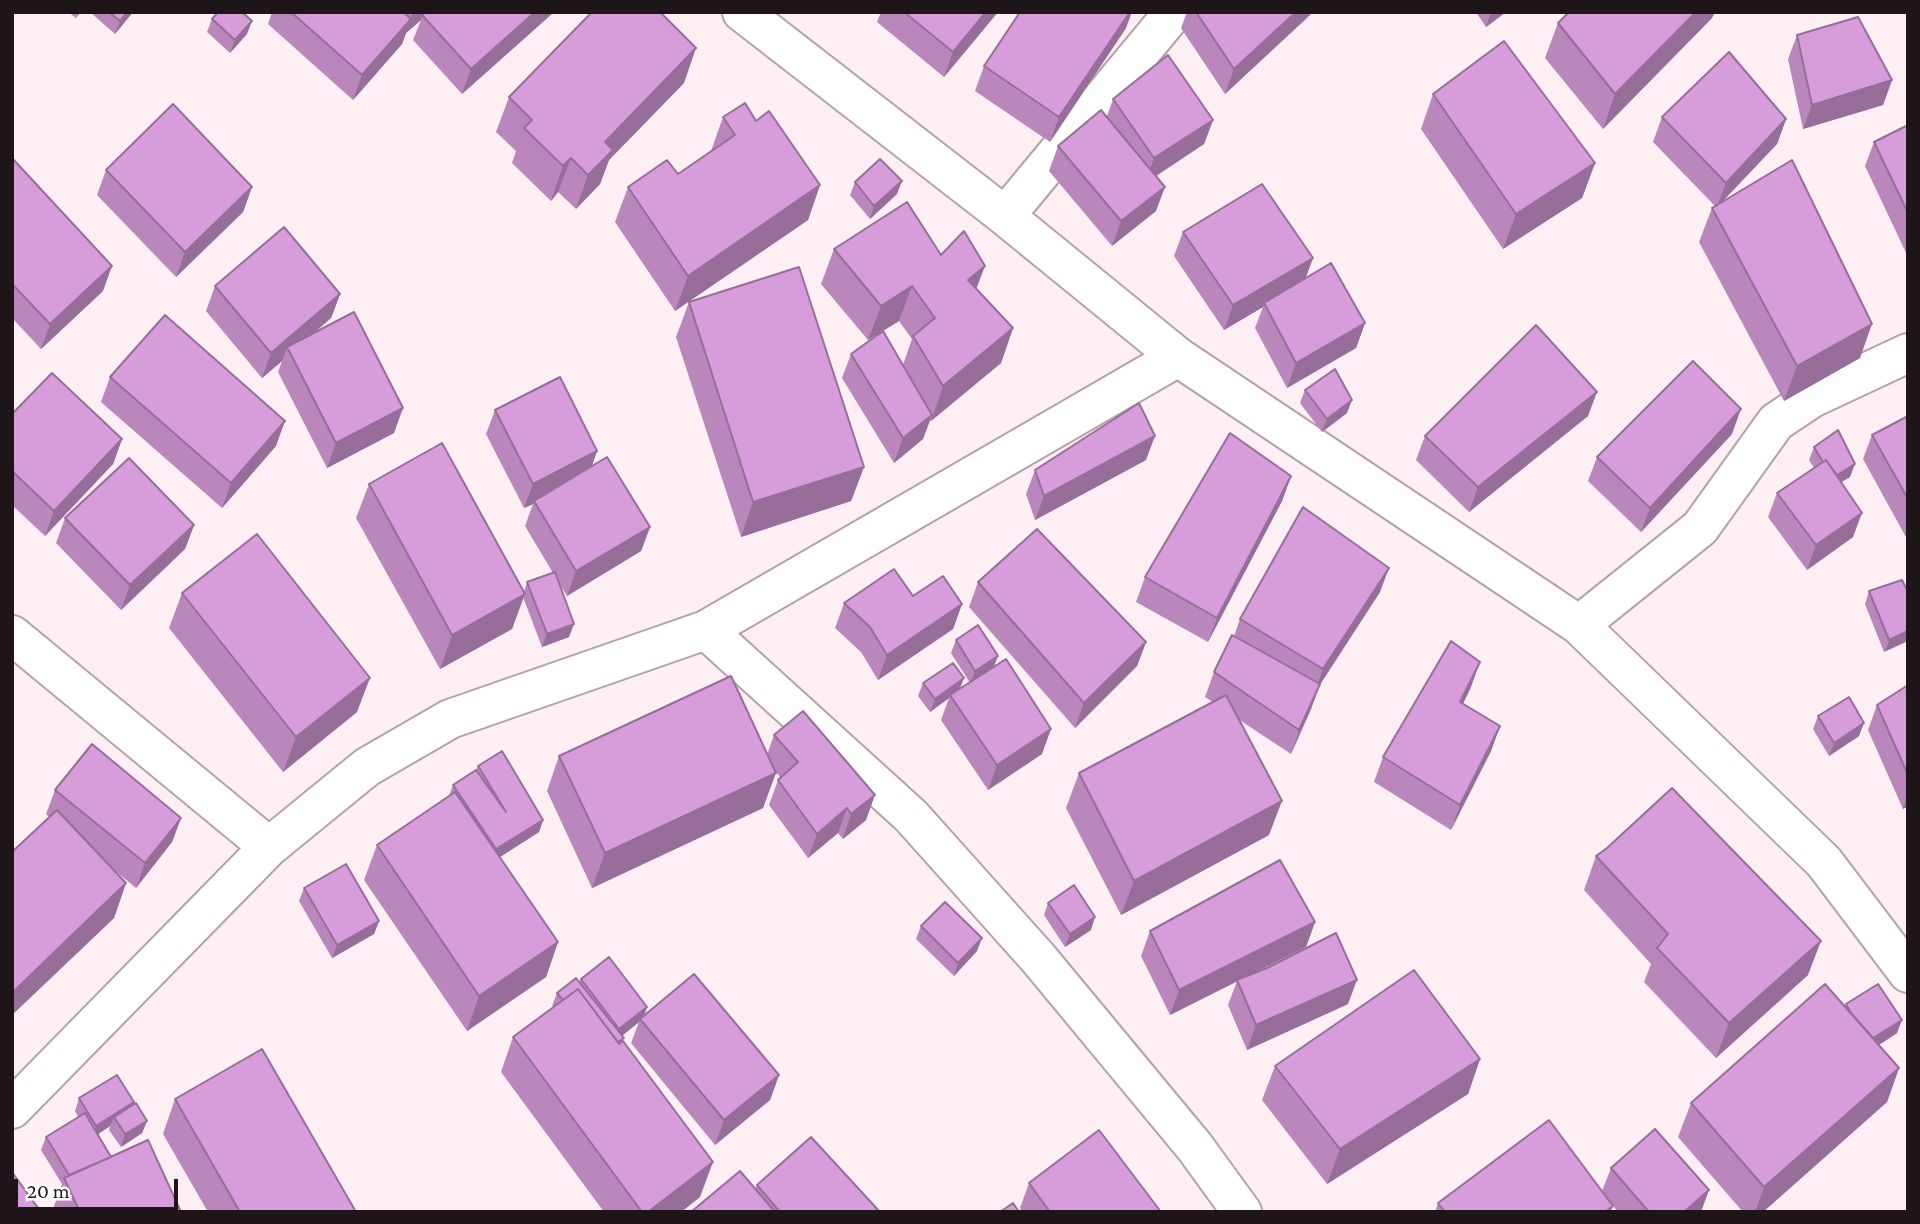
<!DOCTYPE html>
<style>
body{margin:0}
#map{position:relative;width:1920px;height:1224px;overflow:hidden;background:#fdeff4;font-family:"Crimson Pro",serif}
canvas{display:block}
.frame{position:absolute;inset:0;border:14px solid #1e1519;pointer-events:none}
.scale{position:absolute;left:14px;top:1179px;width:164px;height:32px;box-sizing:border-box;border:4px solid #1e1519;border-top:0;padding-left:9px;font-size:21px;line-height:24px;white-space:nowrap;color:#1e1519;-webkit-text-stroke:5px #fff;paint-order:stroke}
</style>
<div id="map">
<canvas width="1920" height="1224"></canvas>
<div class="frame"></div>
<div class="scale">20 m</div>
</div>
<script>
const context = document.querySelector('canvas').getContext('2d');
context.lineJoin = 'round';
function trace(path, color, width, dash) { context.strokeStyle = color; context.lineWidth = width; context.lineCap = dash ? 'butt' : 'round'; context.setLineDash(dash || []); context.stroke(path); }
function fill(path, color) { context.fillStyle = color; context.fill(path, 'evenodd'); }
const minor = new Path2D(`
 M742,12L1005,216L1178,357L1579,625L1824,862L1908,973
 M1005,216L1174,12
 M1579,625L1700,528L1776,422L1812,398L1908,353
 M706,630L911,816L1039,959L1194,1146L1242,1212
 M12,635L269,847
 M12,1109L269,847L367,767L450,719L706,630L1178,357`);
const wall = new Path2D(`
 M68,12H81L76,18Z
 M90,12H133L115,34Z
 M272,12H554L462,94L413,40L421,20L406,33L402,44L353,100L268,24Z
 M881,12H998L944,77L877,22Z
 M1187,12H1311L1310,15L1225,94L1181,28Z
 M1476,12H1506L1486,27Z
 M1712,18L1603,129L1545,58L1558,23Z
 M212,19L247,34L230,53L207,32Z
 M1126,28L1050,142L975,91L984,66Z
 M1797,35L1892,80L1883,105L1803,129L1788,59Z
 M684,83L609,160L600,184L576,209L558,192L551,201L512,163L516,151L496,132L509,97Z
 M1433,94L1595,163L1582,198L1503,249L1421,129Z
 M1113,99L1213,120L1204,144L1156,176V211L1112,246L1049,171L1058,146L1107,116Z
 M723,117L756,121L820,185L808,220L675,311L615,222L628,187L678,174L711,151Z
 M1662,117L1786,119L1777,144L1722,202L1860,358L1784,401L1699,242L1712,208L1715,206L1653,142Z
 M1908,125V257L1865,166L1874,142Z
 M12,158L103,291L41,349L12,318Z
 M106,170L252,187L243,212L176,277L97,195Z
 M855,182L897,194L870,219L850,195Z
 M1183,232L1313,258L1305,278L1365,323L1356,348L1287,388L1255,328L1263,307L1224,330L1174,256Z
 M834,249L941,255L976,289L1013,328L1001,363L931,421L930,420L923,439L894,463L842,378L851,354L903,365L912,339L899,321L868,340L821,284Z
 M215,286L340,294L331,318L315,332L394,433L327,468L278,372L282,361L262,378L206,311Z
 M689,302L864,467L851,501L741,537L676,337Z
 M110,377L276,446L222,508L101,402Z
 M1305,390L1347,413L1322,432L1300,403Z
 M495,410L597,451L592,466L650,527L641,551L567,596L559,583L569,637L542,647L523,597L512,629L440,669L356,518L369,484L524,592L527,582L553,573L525,526L533,504L524,508L486,434Z
 M12,414L122,439L113,464L45,536L12,505Z
 M1588,416L1469,512L1416,460L1425,436Z
 M1908,416L1907,539L1863,459L1872,435Z
 M1732,434L1641,532L1588,481L1597,457Z
 M1814,447L1850,477L1841,482L1853,537L1807,570L1768,517L1777,493L1814,468L1809,460Z
 M1146,460L1035,520L1026,494L1035,470Z
 M1291,476L1282,501L1208,642L1136,602L1145,577Z
 M65,518L194,525L185,549L121,610L56,543Z
 M978,582L1146,642L1137,666L1075,728L969,607Z
 M1869,591L1908,592L1884,652L1865,604Z
 M1380,592L1320,684L1311,709L1291,754L1238,719L1269,835L1121,915L1066,808L1079,773L1213,702L1205,697L1214,672L1234,636L1240,619Z
 M182,593L357,712L283,772L169,628Z
 M913,596L962,604L953,629L878,680L861,652L835,628L844,603Z
 M956,640L994,667L1042,754L988,790L941,720L949,698L930,712L918,696L923,683L960,689L970,683L951,653Z
 M1908,685V806L1903,809L1868,730L1877,705Z
 M1471,687L1463,704L1500,726L1491,751L1451,830L1374,782L1383,757Z
 M1818,716L1859,736L1829,756L1813,729Z
 M774,735L866,820L843,839L838,833L808,858L769,805L778,780L781,778L775,771L763,808L592,888L547,791L559,756L767,755Z
 M478,766L543,820L539,832L500,857L558,942L546,977L467,1031L364,880L377,845L449,796L453,785L476,770Z
 M55,790L181,818L172,842L136,888L112,868L126,883L114,918L12,1015V852L49,817L46,814Z
 M1596,856L1808,975L1716,1058L1644,982L1651,964L1584,890Z
 M304,888L379,921L374,934L332,958L299,901Z
 M1048,903L1091,930L1065,947L1044,915Z
 M1315,922L1306,947L1246,977L1348,1004L1247,1050L1228,1005L1237,981L1170,1015L1141,956L1150,931Z
 M921,926L977,951L954,976L916,939Z
 M581,979L644,1015L779,1075L770,1100L715,1145L631,1043L639,1022L622,1036L624,1038L622,1042L700,1197L681,1212H604L501,1072L513,1037L554,1007L552,1006L557,993L579,982Z
 M1846,1004L1897,1033L1879,1045L1899,1068L1887,1102L1763,1212H1743L1678,1137L1691,1103L1845,1006Z
 M1480,1059L1468,1094L1327,1184L1262,1100L1275,1066Z
 M79,1098L132,1105L147,1121L142,1133L121,1147L109,1130L110,1126L98,1134L111,1157L181,1212H52L62,1184L41,1150L46,1137L78,1117L75,1111Z
 M175,1099L356,1212H208L163,1134Z
 M1611,1168L1701,1212H1618L1613,1206L1611,1212H1435L1438,1203L1602,1191Z
 M1029,1183L1161,1212H1022L1020,1208Z
 M757,1185L880,1212H691L755,1189Z`);
const shadedWall = new Path2D(`
 M127,12H133L115,34L120,21Z
 M413,12H428L422,15L421,20L406,33L402,44L353,100L362,75L410,20Z
 M535,12H554L462,94L471,69Z
 M986,12H998L944,77L953,52Z
 M1130,12H1132L1126,28L1050,142L1059,117Z
 M1296,12H1311L1310,15L1225,94L1234,69Z
 M1491,12H1506L1486,27Z
 M1696,12H1715L1712,18L1603,129L1615,94Z
 M252,21L247,34L230,53L235,40Z
 M696,48L684,83L609,160L600,184L576,209L588,175L605,142Z
 M1892,80L1883,105L1803,129L1812,105Z
 M1786,119L1777,144L1717,207L1726,183Z
 M1213,120L1204,144L1145,183L1154,158Z
 M571,158L558,192L551,201L563,166Z
 M1595,163L1582,198L1503,249L1516,214Z
 M902,181L897,194L870,219L874,206Z
 M820,185L808,220L675,311L688,276Z
 M252,187L243,212L176,277L185,252Z
 M1165,187L1156,211L1112,246L1121,221Z
 M1313,258L1304,283L1264,303L1263,307L1224,330L1233,305Z
 M112,266L103,291L41,349L50,324Z
 M985,266L972,300L968,280Z
 M912,286L899,321L868,340L881,306Z
 M340,294L331,318L290,354L287,347L282,361L262,378L271,353Z
 M1365,323L1356,348L1287,388L1296,363Z
 M1872,324L1860,358L1784,401L1797,366Z
 M1013,328L1001,363L931,421L943,386Z
 M1597,392L1588,416L1469,512L1478,487Z
 M1352,400L1347,413L1322,432L1327,419Z
 M403,408L394,433L327,468L336,443Z
 M1741,409L1732,434L1641,532L1650,508Z
 M932,415L923,439L894,463L903,438Z
 M285,421L276,446L222,508L231,483Z
 M1155,436L1146,460L1035,520L1044,496Z
 M122,439L113,464L45,536L54,511Z
 M597,451L588,476L534,501L533,504L524,508L533,484Z
 M1855,464L1850,477L1828,490L1833,477Z
 M864,467L851,501L741,537L753,502Z
 M1291,476L1282,501L1208,642L1217,618Z
 M1862,513L1853,537L1807,570L1816,545Z
 M194,525L185,549L121,610L130,585Z
 M650,527L641,551L567,596L576,571Z
 M1389,568L1380,592L1314,694L1323,669Z
 M525,594L512,629L440,669L452,635Z
 M962,604L953,629L878,680L887,655Z
 M574,624L569,637L542,647L547,634Z
 M1908,631V641L1884,652L1889,640Z
 M1146,642L1137,666L1075,728L1084,703Z
 M998,656L993,669L970,684L975,671Z
 M1480,662L1471,687L1451,727L1460,702Z
 M370,678L357,712L283,772L296,737Z
 M964,678L959,691L950,695L949,698L930,712L935,699Z
 M1320,684L1311,709L1291,754L1299,730Z
 M1864,723L1859,736L1829,756L1834,743Z
 M1500,726L1491,751L1451,830L1460,805Z
 M1051,729L1042,754L988,790L997,765Z
 M776,773L763,808L592,888L605,853Z
 M875,795L866,820L843,839L851,814Z
 M1908,796V806L1903,809Z
 M1282,801L1269,835L1121,915L1134,881Z
 M847,808L838,833L808,858L817,834Z
 M181,818L172,842L136,888L145,863Z
 M543,820L539,832L492,862L496,849Z
 M126,883L114,918L12,1015V993Z
 M1095,917L1091,930L1065,947L1070,934Z
 M379,921L374,934L332,958L337,945Z
 M1315,922L1306,947L1170,1015L1179,990Z
 M982,938L977,951L954,976L958,963Z
 M1821,941L1808,975L1716,1058L1729,1023Z
 M558,942L546,977L467,1031L479,996Z
 M1357,980L1348,1004L1247,1050L1256,1025Z
 M647,1007L643,1020L640,1019L639,1022L614,1042L619,1029Z
 M1902,1020L1897,1033L1865,1054L1870,1041Z
 M1480,1059L1468,1094L1327,1184L1340,1149Z
 M1899,1068L1887,1102L1763,1212H1755L1764,1187Z
 M779,1075L770,1100L715,1145L724,1120Z
 M134,1102L129,1115L114,1117L110,1126L91,1139L96,1126Z
 M147,1121L142,1133L121,1147L125,1134Z
 M713,1162L700,1197L681,1212H648Z
 M1709,1190L1701,1212H1684Z`);
const building = new Path2D(`
 M109,12H127L120,21Z
 M218,12H242L252,21L235,40L212,19Z
 M291,12H403L411,19L362,75Z
 M425,12H535L471,69L422,15Z
 M592,12H660L696,48L605,142L613,150L588,175L571,158L563,166L524,128L532,120L509,97Z
 M904,12H986L953,52Z
 M1020,12H1130L1059,117L984,66Z
 M1196,12H1296L1234,69Z
 M1569,12H1696L1615,94L1558,23Z
 M1858,17L1892,80L1812,105L1797,35Z
 M1504,41L1595,163L1516,214L1433,94Z
 M1729,52L1786,119L1726,183L1662,117Z
 M1168,55L1213,120L1154,158L1113,99Z
 M745,103L756,121L769,111L820,185L688,276L628,187L667,160L678,174L735,135L723,117Z
 M173,104L252,187L185,252L106,170Z
 M1101,110L1165,187L1121,221L1058,146Z
 M1908,125V213L1874,142Z
 M12,158L112,266L50,324L12,284Z
 M880,159L902,181L874,206L855,182Z
 M1792,160L1872,324L1797,366L1712,208Z
 M1262,184L1313,258L1233,305L1183,232Z
 M907,202L941,255L964,231L985,266L968,280L1013,328L943,386L913,336L935,318L912,286L881,306L834,249Z
 M284,227L340,294L271,353L215,286Z
 M1331,263L1365,323L1296,363L1264,303Z
 M799,267L864,467L753,502L689,302Z
 M354,312L403,408L336,443L287,347Z
 M165,315L285,421L231,483L110,377Z
 M1536,325L1597,392L1478,487L1425,436Z
 M883,331L932,415L903,438L851,354Z
 M1693,361L1741,409L1650,508L1597,457Z
 M1335,369L1352,400L1327,419L1305,390Z
 M52,373L122,439L54,511L12,471V414Z
 M560,377L597,451L533,484L495,410Z
 M1139,403L1155,436L1044,496L1035,470Z
 M1908,416V499L1872,435Z
 M1838,430L1855,464L1837,475L1826,460L1823,462L1814,447Z
 M1230,433L1291,476L1217,618L1145,577Z
 M442,443L525,594L452,635L369,484Z
 M607,457L650,527L576,571L534,501Z
 M129,458L194,525L130,585L65,518Z
 M1826,460L1862,513L1816,545L1777,493Z
 M1303,507L1389,568L1323,669L1240,619Z
 M1037,529L1146,642L1084,703L978,582Z
 M257,534L370,678L296,737L182,593Z
 M894,569L913,596L943,576L962,604L887,655L870,627L844,603Z
 M555,572L574,624L547,634L527,582Z
 M1902,580L1908,592V631L1889,640L1869,591Z
 M978,625L998,656L975,671L956,640Z
 M1232,635L1320,684L1299,730L1214,672Z
 M1451,641L1480,662L1460,702L1500,726L1460,805L1383,757Z
 M1006,659L1051,729L997,765L950,695Z
 M953,663L964,678L935,699L923,683Z
 M731,676L776,773L605,853L559,756Z
 M1908,685V775L1877,705Z
 M1226,695L1282,801L1134,881L1079,773Z
 M1849,697L1864,723L1834,743L1818,716Z
 M803,711L875,795L851,814L847,808L817,834L778,780L798,762L774,735Z
 M92,744L181,818L145,863L55,790Z
 M502,751L543,820L496,849L453,785L476,770L506,812L478,766Z
 M1672,788L1821,941L1729,1023L1657,948L1668,934L1596,856L1607,848Z
 M455,792L558,942L479,996L377,845Z
 M57,810L126,883L12,993V852Z
 M1280,860L1315,922L1179,990L1150,931Z
 M346,864L379,921L337,945L304,888Z
 M1074,885L1095,917L1070,934L1048,903Z
 M945,902L982,938L958,963L921,926Z
 M1336,933L1357,980L1256,1025L1237,980L1267,968Z
 M609,957L647,1007L619,1029L581,979Z
 M1414,970L1480,1059L1340,1149L1275,1066Z
 M694,974L779,1075L724,1120L640,1019Z
 M576,978L624,1038L618,1042L578,989L563,1000L557,993Z
 M1825,984L1899,1068L1764,1187L1691,1103Z
 M1878,984L1902,1020L1873,1038L1851,1013L1846,1004Z
 M578,989L619,1044L623,1041L713,1162L648,1212H642L513,1037Z
 M262,1049L356,1212H240L175,1099Z
 M117,1075L134,1102L96,1126L79,1098Z
 M136,1103L147,1121L125,1134L114,1117Z
 M85,1113L111,1157L69,1175L46,1137Z
 M1549,1120L1613,1206L1605,1212H1445L1438,1203Z
 M1655,1129L1709,1190L1684,1212H1649L1611,1168Z
 M1099,1130L1161,1212H1050L1029,1183Z
 M811,1137L880,1212H780L757,1185Z
 M148,1140L181,1212H80L64,1178Z
 M740,1171L775,1212H691Z
 M12,1172L41,1212H12Z
 M1013,1203L1019,1212H1000Z`);
trace(minor, '#b7a1a9', 42);
trace(minor, '#fff', 38);
fill(wall, '#b987bb');
fill(shadedWall, '#966e99');
fill(building, '#d79dda');
trace(building, '#966e99', 2);
</script>
